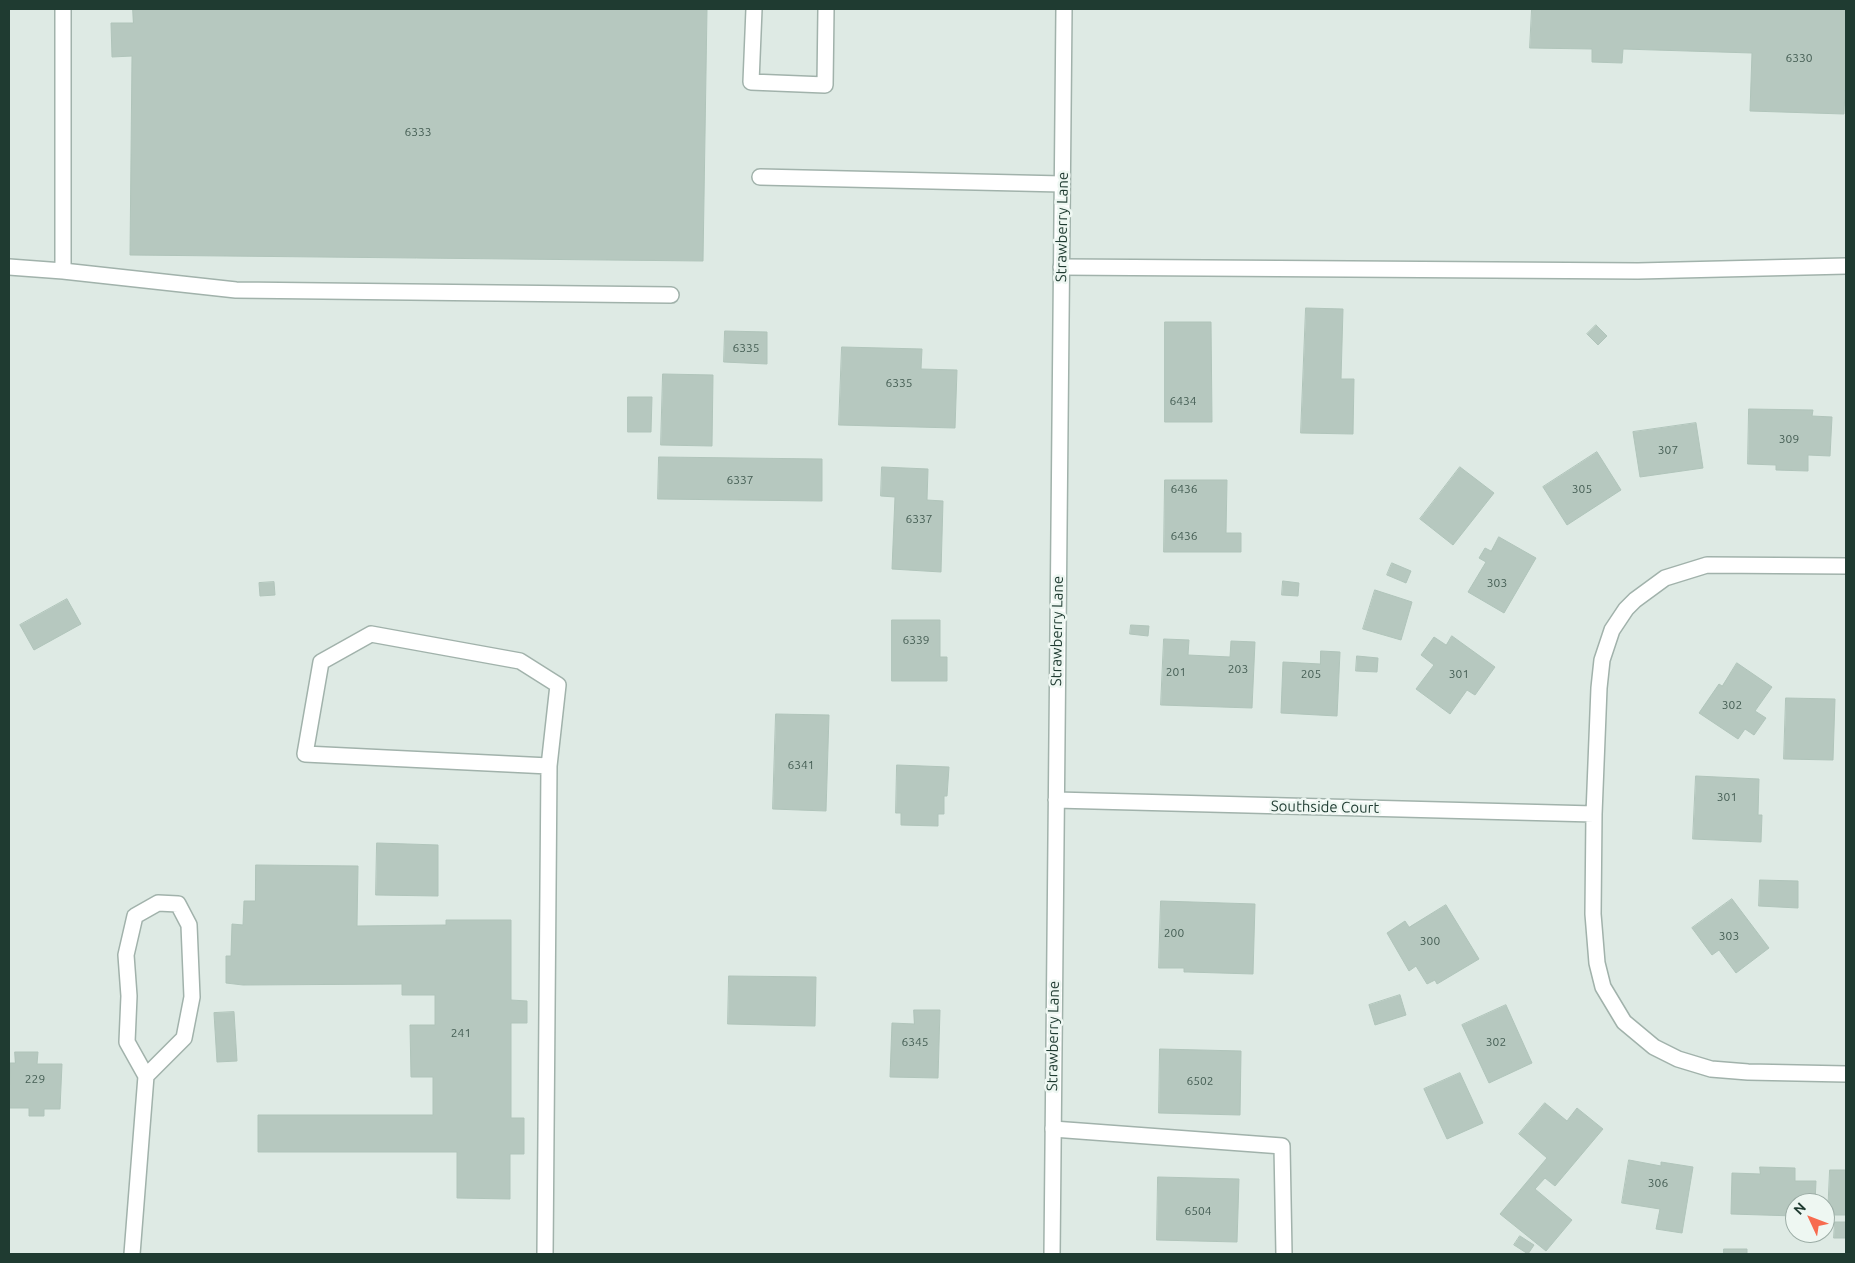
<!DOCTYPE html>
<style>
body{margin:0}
#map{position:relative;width:1855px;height:1263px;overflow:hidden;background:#deeae4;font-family:Ubuntu,sans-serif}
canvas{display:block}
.frame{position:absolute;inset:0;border:10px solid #1f3b31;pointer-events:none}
.north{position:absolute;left:1785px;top:1193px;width:50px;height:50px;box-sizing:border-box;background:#eef7f2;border:1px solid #9baca5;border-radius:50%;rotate:313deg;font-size:14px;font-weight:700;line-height:20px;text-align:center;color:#1f3b31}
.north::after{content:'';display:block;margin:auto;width:18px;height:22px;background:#f76b4f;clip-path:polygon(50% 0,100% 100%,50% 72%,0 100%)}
</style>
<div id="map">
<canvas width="1855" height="1263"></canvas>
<div class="frame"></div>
<div class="north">N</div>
</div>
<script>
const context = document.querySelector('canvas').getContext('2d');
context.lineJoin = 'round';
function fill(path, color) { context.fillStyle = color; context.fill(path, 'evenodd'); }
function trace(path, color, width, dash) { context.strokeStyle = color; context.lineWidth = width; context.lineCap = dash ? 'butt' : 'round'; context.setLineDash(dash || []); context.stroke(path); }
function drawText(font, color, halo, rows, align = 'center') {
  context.font = font + ' Ubuntu,sans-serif'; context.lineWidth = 5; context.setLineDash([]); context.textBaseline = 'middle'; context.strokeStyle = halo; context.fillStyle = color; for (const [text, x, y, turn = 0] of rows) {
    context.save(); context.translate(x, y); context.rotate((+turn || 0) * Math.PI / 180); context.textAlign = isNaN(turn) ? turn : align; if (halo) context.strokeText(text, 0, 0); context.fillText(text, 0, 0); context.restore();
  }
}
const building = new Path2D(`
 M133,9H707L703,261L130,255L132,56L112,57L111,23H133Z
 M1532,9H1846V91L1845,90L1844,114L1750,111L1752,53L1623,49L1622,63L1592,62V49L1530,48Z
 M1306,308L1343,309L1341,379H1354L1353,434L1301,433Z
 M1165,322H1211L1212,422H1165Z
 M1596,325L1607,336L1598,345L1587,334Z
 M725,331L767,332V364L724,362Z
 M842,347L922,349L921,369L957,370L955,428L839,425Z
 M663,374L713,375L712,446L661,445Z
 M628,397H652L651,432H628Z
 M1749,409L1813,410L1812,416L1832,417L1830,456L1808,455V471L1776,470V465L1748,464Z
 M1696,423L1703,468L1640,477L1633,432Z
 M1597,452L1621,490L1567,525L1543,487Z
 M659,457L822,459V501L658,499Z
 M882,467L928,469L927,500L943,501L941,572L892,569L895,497L881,496Z
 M1460,467L1494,493L1453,545L1420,519Z
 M1165,480H1227L1226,533H1241V552H1164Z
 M1499,537L1536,558L1504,613L1468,592L1486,562L1479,558L1485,548L1491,551Z
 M1392,563L1411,571L1406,583L1387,575Z
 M1283,581L1299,583L1298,596L1282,595Z
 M274,582L275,595L260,596L259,583Z
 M1375,590L1412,602L1401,640L1363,629Z
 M67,599L81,624L34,650L20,625Z
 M892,620H940V657H947V681H892Z
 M1131,625L1149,626L1148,636L1130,634Z
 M1452,636L1495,667L1475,695L1467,690L1450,714L1416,689L1434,665L1421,655L1434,637L1446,645Z
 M1164,639L1189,640L1188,655L1230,657L1231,641L1255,642L1252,708L1161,705Z
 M1321,651L1340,652L1337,716L1281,713L1283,662L1320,664Z
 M1357,656L1378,658L1377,672L1356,671Z
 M1737,663L1772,687L1755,711L1766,718L1754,735L1745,729L1738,739L1699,713L1719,684L1722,686Z
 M1786,698L1835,699L1833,760L1784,759Z
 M776,714L829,715L826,811L773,809Z
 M897,765L949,767L947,796H944V814H938V826L901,825V813H896Z
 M1696,776L1759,779L1758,815H1762L1761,842L1693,839Z
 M377,843L438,845V896L376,895Z
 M256,865L358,866L357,926L446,925V920H511V1000L527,1001V1023H511V1118H524V1154H510V1199L457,1198V1152H258V1115H433V1077H411L410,1025H435V995H402V984L243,985L226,983V956H231L232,924L243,925L244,901H255Z
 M1760,880L1798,881V908L1759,906Z
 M1732,899L1769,948L1736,973L1719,950L1712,955L1692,928Z
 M1161,901L1255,904L1253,974L1188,972H1184V968H1159Z
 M1446,905L1479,959L1437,984L1435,980L1427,984L1416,966L1409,971L1387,933L1405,921L1409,927Z
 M729,976L816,977L815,1026L728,1024Z
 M1400,995L1406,1015L1375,1025L1369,1005Z
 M1506,1005L1532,1063L1489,1083L1462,1025Z
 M914,1010H940L938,1078L890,1077L892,1023L914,1024Z
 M234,1012L237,1061L217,1062L214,1013Z
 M1160,1049L1241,1051L1240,1115L1159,1113Z
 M15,1052H38L37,1064H62L60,1109H44V1116H29V1108H9L10,1063H15Z
 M1460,1073L1483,1123L1447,1139L1424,1089Z
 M1545,1103L1567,1121L1577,1108L1603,1129L1555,1186L1545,1178L1535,1189L1572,1220L1546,1251L1500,1214L1547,1158L1519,1134Z
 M1629,1160L1661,1166V1162L1693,1167L1682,1233L1656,1229L1660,1209L1622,1203Z
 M1760,1167L1795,1168V1181H1816L1815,1203H1795V1216L1731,1214L1732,1173L1760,1174Z
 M1830,1170H1846V1215H1828Z
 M1158,1177L1239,1179L1237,1242L1157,1240Z
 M1835,1222H1846V1238H1834Z
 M1520,1236L1534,1245L1528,1254L1514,1245Z
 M1724,1249H1747V1254H1724Z`);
const lane = new Path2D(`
 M63,9V271
 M754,9L751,82L825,85L826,9
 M760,177L1062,184
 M9,267L63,271L236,290L671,295
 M1061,267L1638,271L1846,266
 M1053,1129L1282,1146L1284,1254
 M132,1254L146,1076L127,1042L129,996L126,955L135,916L158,903L178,904L189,925L192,997L184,1038L146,1076
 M545,1254L549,766L305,754L321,662L371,634L520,661L558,685L549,766`);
const street = new Path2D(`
 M1846,566L1707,565L1665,578L1635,600L1626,609L1612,630L1602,660L1599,688L1594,814L1593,914L1597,963L1603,987L1624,1022L1654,1047L1678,1059L1711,1069L1748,1072L1846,1074
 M1056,800L1594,814
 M1052,1254L1064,9`);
const numberNames = [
 ["6330",1799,58],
 ["6333",418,132],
 ["6335",746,348],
 ["6335",899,383],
 ["6434",1183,401],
 ["309",1789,439],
 ["307",1668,450],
 ["6337",740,480],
 ["6436",1184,489],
 ["305",1582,489],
 ["6337",919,519],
 ["6436",1184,536],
 ["303",1497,583],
 ["6339",916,640],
 ["203",1238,669],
 ["201",1176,672],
 ["205",1311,674],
 ["301",1459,674],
 ["302",1732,705],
 ["6341",801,765],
 ["301",1727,797],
 ["200",1174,933],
 ["303",1729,936],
 ["300",1430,941],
 ["241",461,1033],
 ["6345",915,1042],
 ["302",1496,1042],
 ["229",35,1079],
 ["6502",1200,1081],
 ["306",1658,1183],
 ["6504",1198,1211]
];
const streetNames = [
 ["Strawberry Lane",1062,227,-89],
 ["Strawberry Lane",1057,631,-89],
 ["Southside Court",1325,807,1],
 ["Strawberry Lane",1053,1036,-89]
];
fill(building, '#b6c8bf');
trace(building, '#b0c4ba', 1);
trace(lane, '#a1b2ab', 18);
trace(street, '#a1b2ab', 18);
trace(lane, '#fff', 15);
trace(street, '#fff', 15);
drawText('12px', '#455e54', null, numberNames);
drawText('15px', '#1f3b31', '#eef7f2', streetNames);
</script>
